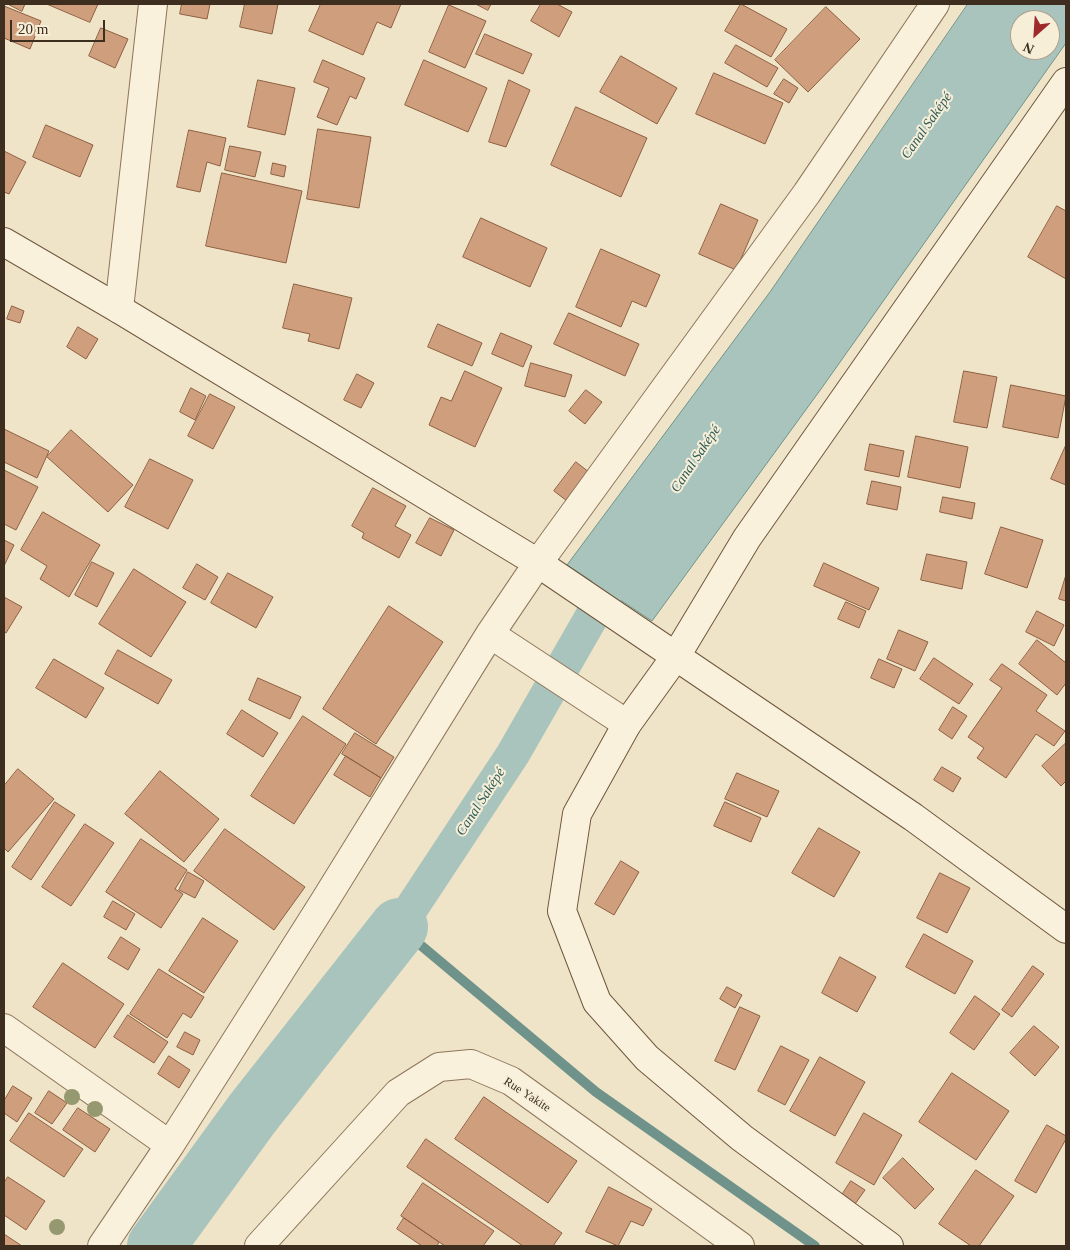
<!DOCTYPE html>
<meta charset="utf-8">
<style>
body{margin:0}
#map{position:relative;width:1070px;height:1250px;overflow:hidden;background:#f0e4c8;font-family:"Times New Roman",serif}
canvas{display:block}
.frame{position:absolute;inset:0;border:5px solid #3d2e20;pointer-events:none}
.north{position:absolute;left:1010px;top:10px;width:50px;height:50px;box-sizing:border-box;background:#f7eed8;border:1px solid #ada18e;border-radius:50%;rotate:206deg;font-size:14px;font-weight:700;line-height:20px;text-align:center;color:#3d2e20}
.north::after{content:'';display:block;margin:auto;width:18px;height:22px;background:#9e2a2b;clip-path:polygon(50% 0,100% 100%,50% 72%,0 100%)}
.scale{position:absolute;left:10px;top:20px;width:95px;height:22px;box-sizing:border-box;border:2px solid #3d2e20;border-top:0;padding-left:6px;font-size:15px;line-height:18px;white-space:nowrap;color:#3d2e20;-webkit-text-stroke:4px #f7eed8;paint-order:stroke}
</style>
<div id="map">
<canvas width="1070" height="1250"></canvas>
<div class="frame"></div>
<div class="north">N</div>
<div class="scale">20 m</div>
</div>
<script>
const context = document.querySelector('canvas').getContext('2d');
context.lineJoin = 'round';
function fill(path, color) { context.fillStyle = color; context.fill(path, 'evenodd'); }
function trace(path, color, width, dash) { context.strokeStyle = color; context.lineWidth = width; context.lineCap = dash ? 'butt' : 'round'; context.setLineDash(dash || []); context.stroke(path); }
function drawText(font, color, halo, rows, align = 'center') {
  context.font = font + ' "Times New Roman",serif'; context.lineWidth = 4; context.setLineDash([]); context.textBaseline = 'middle'; context.strokeStyle = halo; context.fillStyle = color; for (const [text, x, y, turn = 0] of rows) {
    context.save(); context.translate(x, y); context.rotate((+turn || 0) * Math.PI / 180); context.textAlign = isNaN(turn) ? turn : align; if (halo) context.strokeText(text, 0, 0); context.fillText(text, 0, 0); context.restore();
  }
}
const water = new Path2D(`
 M968,4H1066V43L821,389L652,621L567,565L770,292ZM1020,20H1050V50H1020Z`);
const stream = new Path2D(`
 M399,927L596,1092L815,1246`);
const canal = new Path2D(`
 M399,927L513,754L607,590L632,552`);
const river = new Path2D(`
 M156,1246L252,1114L399,927`);
const building = new Path2D(`
 M8,4H25L22,11Z
 M47,4H98L90,22Z
 M182,4H210L207,19L180,14Z
 M245,4H278L272,34L240,27Z
 M321,4H401L391,28L377,22L363,55L309,31Z
 M476,4H491L488,10Z
 M541,4H557L572,12L559,37L531,21Z
 M741,4L787,29L771,57L725,31Z
 M449,5L486,21L465,68L429,52Z
 M4,6L41,21L30,49L4,38Z
 M826,7L860,39L808,92L775,60Z
 M101,28L128,39L115,68L89,56Z
 M485,34L532,54L523,74L476,54Z
 M736,45L778,68L767,87L725,63Z
 M621,56L677,88L657,124L600,92Z
 M323,60L365,78L356,99L350,96L337,125L317,117L329,88L314,82Z
 M424,60L487,88L468,132L405,105Z
 M714,73L783,103L765,144L696,114Z
 M784,79L798,88L789,103L774,94Z
 M258,80L295,88L285,135L248,127Z
 M509,80L530,90L506,147L489,142Z
 M576,107L647,138L621,197L551,165Z
 M46,125L93,145L80,177L33,157Z
 M318,129L371,137L359,208L307,199Z
 M189,130L226,138L220,166L207,162L200,192L177,187Z
 M230,146L261,152L255,177L225,170Z
 M4,151L26,162L9,194L4,192Z
 M273,163L286,166L284,177L271,174Z
 M222,173L302,191L286,263L206,246Z
 M721,204L758,220L736,270L699,254Z
 M1057,206L1066,211V279L1028,257Z
 M481,218L547,248L530,287L463,257Z
 M601,249L660,275L646,307L632,301L621,327L576,307Z
 M294,284L352,298L339,349L308,341L310,334L283,328Z
 M12,306L24,311L20,323L7,319Z
 M569,313L639,344L625,376L554,344Z
 M438,324L482,343L472,366L428,347Z
 M78,327L98,339L86,359L67,347Z
 M501,333L532,346L523,367L492,354Z
 M531,363L572,375L565,397L525,386Z
 M465,371L502,388L475,447L429,425L441,397L451,401Z
 M964,371L997,377L987,428L954,422Z
 M357,374L374,383L361,408L344,400Z
 M1011,385L1066,396L1058,438L1003,427Z
 M191,388L206,396L195,420L180,412Z
 M586,390L602,402L585,424L569,411Z
 M210,394L235,407L213,449L188,436Z
 M4,429L49,451L37,478L4,462Z
 M71,430L133,485L108,512L47,457Z
 M916,436L968,447L960,488L908,477Z
 M870,444L904,451L899,477L865,470Z
 M1066,445V485L1051,479Z
 M150,459L193,480L168,529L125,507Z
 M576,462L594,476L571,504L554,491Z
 M4,470L38,487L16,530L4,524Z
 M872,481L901,487L897,510L867,504Z
 M373,488L406,506L395,526L411,535L399,558L362,538L364,533L352,526Z
 M943,497L975,503L972,519L940,512Z
 M43,512L100,545L69,597L40,579L47,566L21,550Z
 M430,518L454,530L441,556L416,543Z
 M1001,527L1043,540L1027,588L985,574Z
 M4,540L14,545L4,566Z
 M927,554L967,562L962,589L921,580Z
 M92,562L114,573L97,607L75,595Z
 M824,563L879,588L869,610L814,586Z
 M197,564L218,577L205,600L183,588Z
 M134,569L186,602L151,657L99,624Z
 M228,573L273,597L256,628L211,603Z
 M1066,575V601L1059,599Z
 M4,597L22,607L6,633L4,632Z
 M846,602L866,611L859,628L838,619Z
 M389,606L443,642L376,744L323,709Z
 M1037,611L1064,625L1054,646L1026,632Z
 M899,630L928,642L915,671L887,659Z
 M1037,640L1066,663V683L1057,695L1019,664Z
 M118,650L172,680L158,704L105,674Z
 M934,658L973,684L959,704L920,679Z
 M54,659L104,688L86,718L36,688Z
 M879,659L902,669L894,688L871,678Z
 M1002,664L1047,695L1036,711L1065,731L1054,746L1036,734L1006,778L977,758L984,748L968,737L1002,688L990,680Z
 M258,678L301,697L290,719L249,700Z
 M953,707L967,716L952,739L939,730Z
 M242,710L278,733L263,757L227,734Z
 M303,716L346,744L294,824L251,796Z
 M355,733L394,757L381,778L342,754Z
 M1066,743V781L1061,786L1042,766Z
 M346,756L381,778L370,797L334,775Z
 M942,767L961,778L953,792L934,780Z
 M18,769L54,799L8,852L4,848V786Z
 M160,771L219,819L184,862L125,814Z
 M737,773L779,791L767,817L725,799Z
 M55,802L75,815L31,880L12,867Z
 M725,802L761,818L751,842L714,826Z
 M85,824L114,843L71,906L42,887Z
 M819,828L860,852L834,897L792,873Z
 M225,829L305,887L274,930L194,871Z
 M141,839L187,870L175,889L183,894L161,928L106,892Z
 M621,861L639,872L614,915L595,904Z
 M188,872L204,881L195,898L179,890Z
 M940,873L970,888L947,933L917,918Z
 M113,901L135,914L126,930L104,917Z
 M203,918L238,941L204,993L169,971Z
 M924,934L973,961L955,994L906,967Z
 M121,937L140,949L128,970L108,958Z
 M840,957L876,977L857,1012L822,993Z
 M63,963L124,1004L95,1048L33,1007Z
 M1033,966L1044,974L1012,1017L1002,1010Z
 M159,969L204,997L191,1018L183,1013L167,1038L130,1014Z
 M727,987L742,995L735,1008L720,999Z
 M975,996L1000,1014L974,1050L950,1033Z
 M740,1007L760,1016L735,1070L715,1061Z
 M128,1015L168,1042L154,1063L114,1037Z
 M1034,1026L1059,1047L1035,1076L1010,1053Z
 M185,1032L200,1040L193,1055L177,1047Z
 M781,1046L809,1060L785,1105L758,1091Z
 M169,1056L190,1070L179,1088L158,1074Z
 M820,1057L865,1082L835,1136L790,1111Z
 M952,1073L1009,1111L976,1160L919,1122Z
 M13,1086L32,1098L17,1122L4,1113V1101Z
 M49,1091L67,1103L52,1124L35,1113Z
 M484,1097L577,1161L548,1203L455,1139Z
 M78,1108L110,1129L95,1152L63,1130Z
 M29,1113L83,1149L64,1177L10,1141Z
 M864,1113L902,1135L874,1185L836,1163Z
 M1047,1125L1066,1136V1139L1036,1193L1015,1181Z
 M426,1139L562,1233L553,1246H523L407,1167Z
 M903,1158L934,1189L915,1209L883,1178Z
 M976,1170L1014,1196L979,1246H971L939,1224Z
 M8,1177L45,1201L26,1230L4,1215V1183Z
 M851,1181L865,1190L855,1204L842,1195Z
 M423,1183L494,1231L483,1246H445L401,1216Z
 M609,1187L652,1209L643,1226L631,1221L618,1246L586,1232Z
 M404,1218L439,1242L437,1246H422L397,1229Z
 M4,1234L22,1246H4Z`);
const street = new Path2D(`
 M119,309L153,4
 M490,634L627,724
 M4,1028L170,1145
 M102,1246L170,1145L324,902L490,634L538,563L807,193L935,4
 M259,1246L398,1093L439,1067L471,1064L511,1081L740,1246`);
const secondary = new Path2D(`
 M4,242L119,309L538,563L913,817L1066,929
 M889,1246L742,1138L647,1058L597,1002L562,911L577,814L627,724L676,656L747,538L1066,82`);
const trees = [
 [72,1097],
 [95,1109],
 [57,1227]
];
const streetNames = [
 ["Rue Yakite",527,1095,33]
];
const waterNames = [
 ["Canal Saképé",927,126,-55],
 ["Canal Saképé",696,459,-56],
 ["Canal Saképé",481,802,-57]
];
fill(water, '#a9c4bc');
trace(water, '#6f938a', 1);
trace(stream, '#6f938a', 10);
trace(canal, '#a9c4bc', 34);
trace(river, '#a9c4bc', 58);
fill(building, '#cf9f7d');
trace(building, '#8d5f41', 1);
trace(street, '#8d765c', 30);
trace(secondary, '#6f573f', 30);
trace(street, '#faf1dc', 28);
trace(secondary, '#faf1dc', 28);
context.fillStyle = '#96986f';
for (const [x, y] of trees) { context.beginPath(); context.arc(x, y, 8, 0, 2 * Math.PI); context.fill(); }
drawText('12px', '#3d2e20', '#f7eed8', streetNames);
drawText('italic 14px', '#2f5d5a', '#f7eed8', waterNames);
</script>
